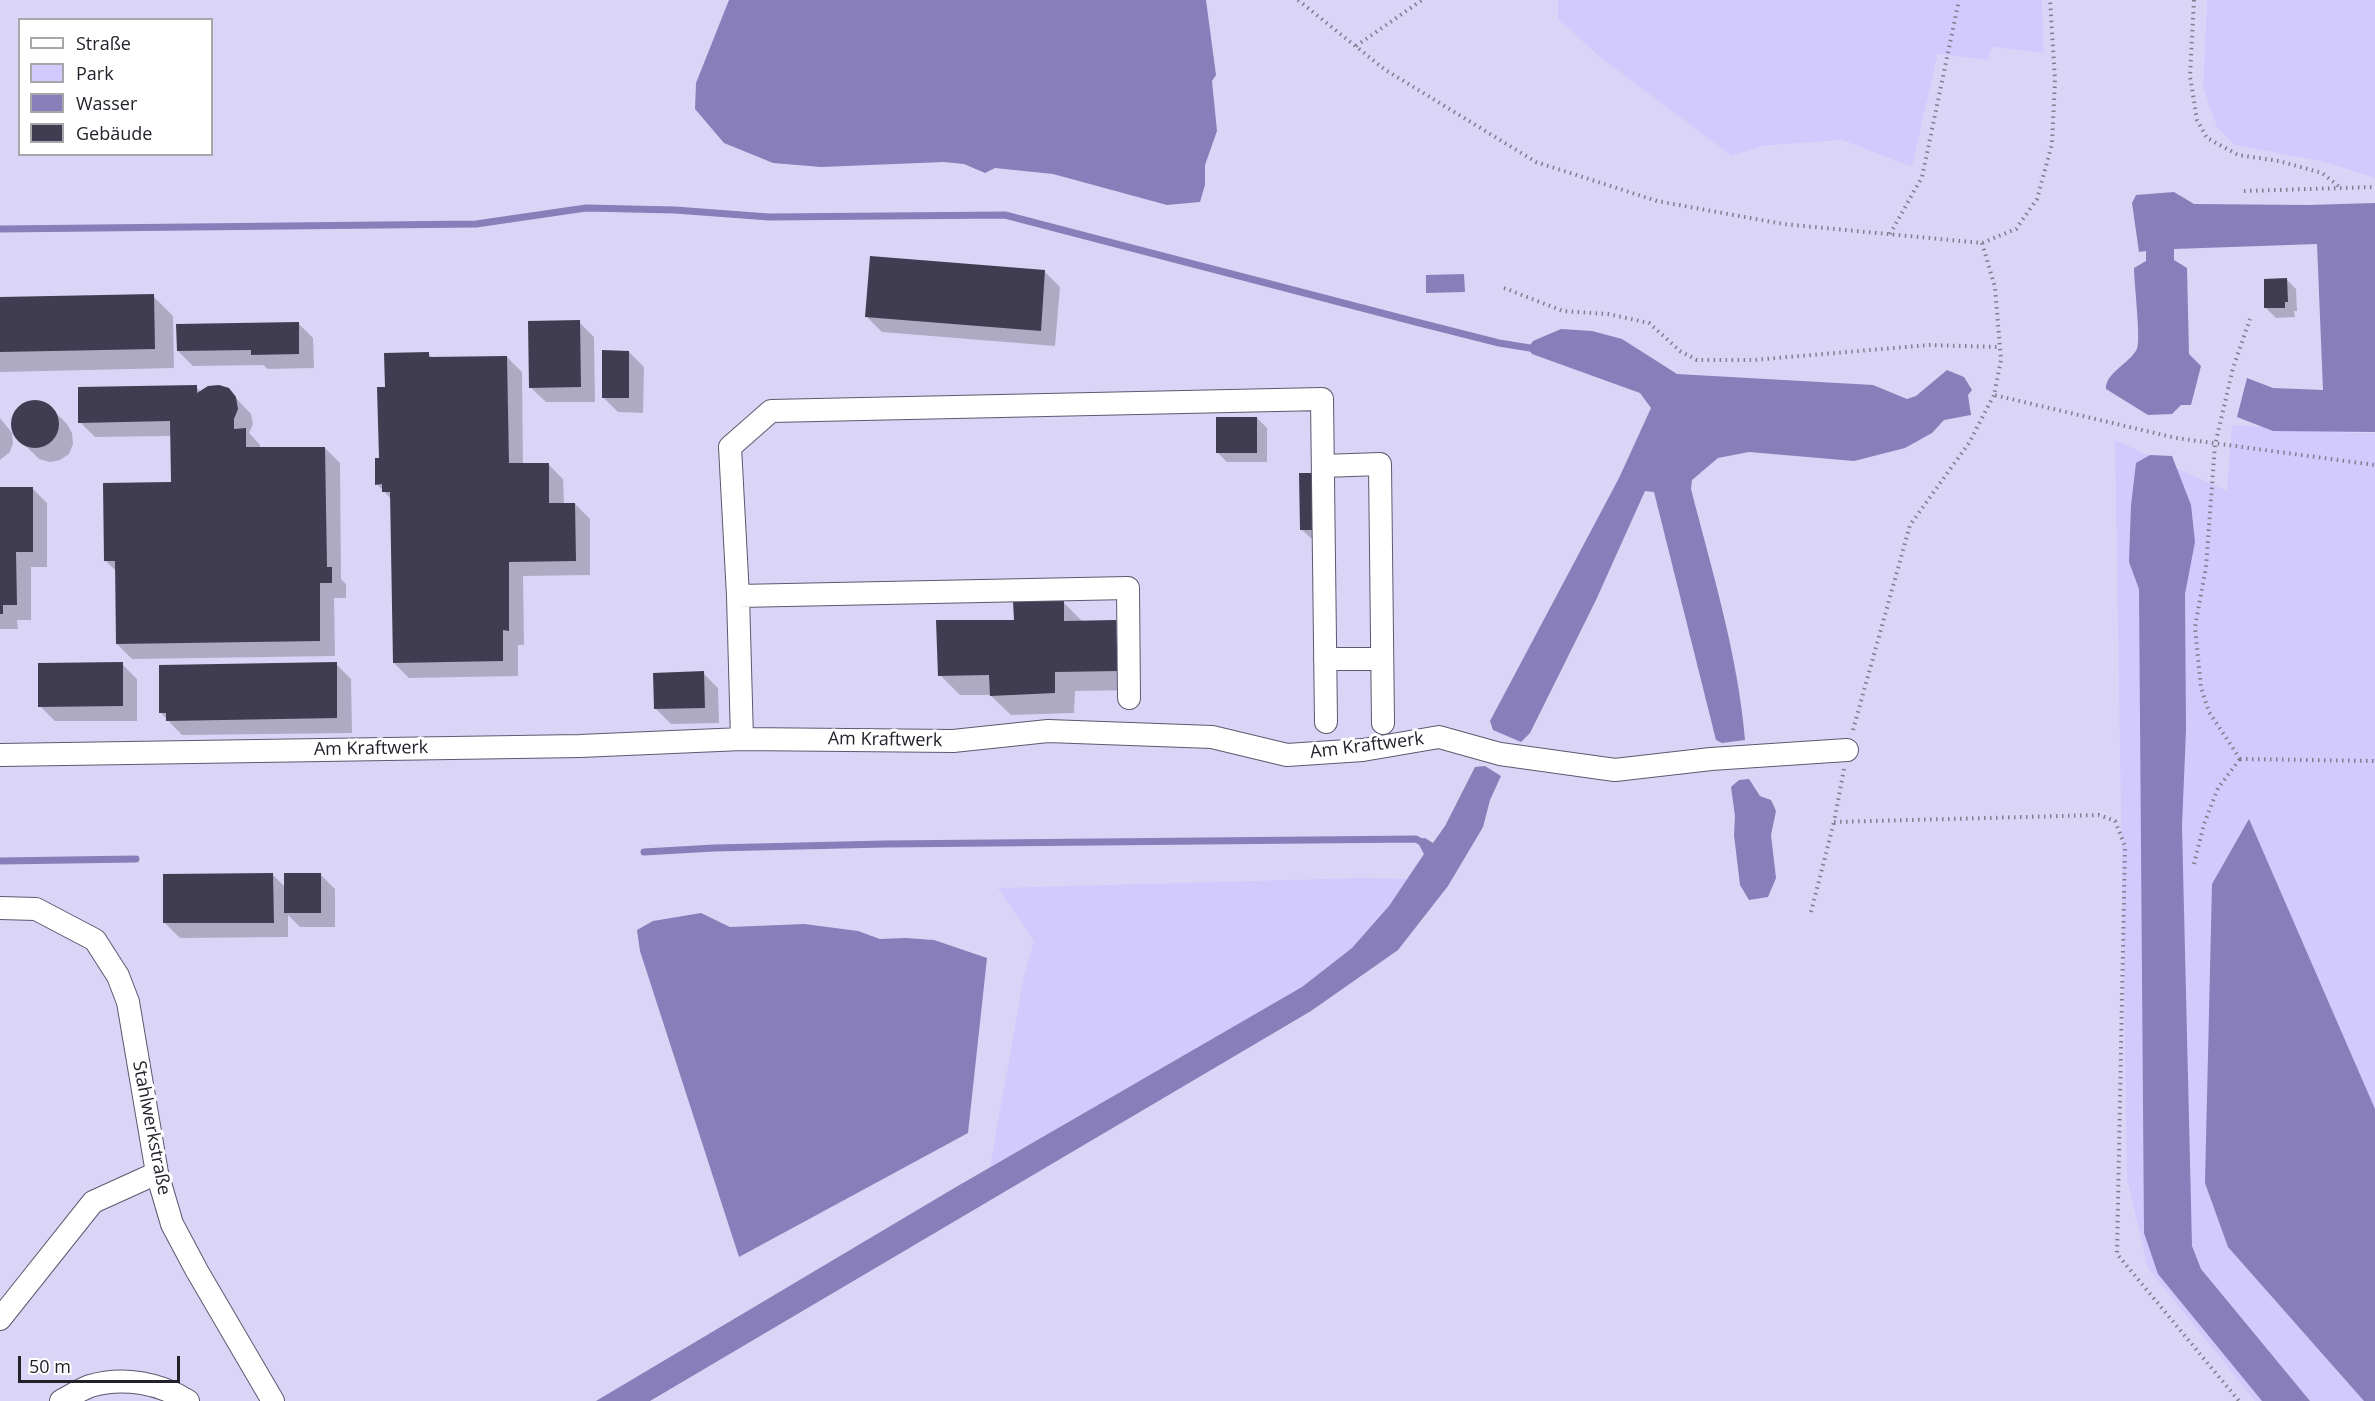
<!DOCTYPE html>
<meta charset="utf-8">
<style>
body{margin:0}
#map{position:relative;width:2375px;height:1401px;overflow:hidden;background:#e5e1fb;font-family:"Open Sans",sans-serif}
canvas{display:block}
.legend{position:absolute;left:18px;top:18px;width:195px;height:138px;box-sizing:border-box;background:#fff;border:2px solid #a7a6aa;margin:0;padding:8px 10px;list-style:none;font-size:18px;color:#23212a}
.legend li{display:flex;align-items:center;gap:12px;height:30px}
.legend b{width:30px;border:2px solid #a7a6aa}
.scale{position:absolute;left:18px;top:1356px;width:162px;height:27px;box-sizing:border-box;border:3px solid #23212a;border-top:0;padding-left:8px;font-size:18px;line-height:21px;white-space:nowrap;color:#23212a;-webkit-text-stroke:4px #fff;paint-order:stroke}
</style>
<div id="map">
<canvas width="2375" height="1401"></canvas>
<ul class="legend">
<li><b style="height:8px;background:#fff"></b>Straße</li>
<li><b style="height:16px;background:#d2cafd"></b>Park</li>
<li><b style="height:16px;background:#887eb9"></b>Wasser</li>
<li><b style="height:16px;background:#403c51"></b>Gebäude</li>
</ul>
<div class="scale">50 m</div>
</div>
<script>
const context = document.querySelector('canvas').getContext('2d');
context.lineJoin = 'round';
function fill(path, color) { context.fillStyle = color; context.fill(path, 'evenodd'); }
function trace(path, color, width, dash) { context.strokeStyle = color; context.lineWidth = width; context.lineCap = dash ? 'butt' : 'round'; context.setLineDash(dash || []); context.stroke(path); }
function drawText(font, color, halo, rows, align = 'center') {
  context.font = font + ' "Open Sans",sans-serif'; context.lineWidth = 6; context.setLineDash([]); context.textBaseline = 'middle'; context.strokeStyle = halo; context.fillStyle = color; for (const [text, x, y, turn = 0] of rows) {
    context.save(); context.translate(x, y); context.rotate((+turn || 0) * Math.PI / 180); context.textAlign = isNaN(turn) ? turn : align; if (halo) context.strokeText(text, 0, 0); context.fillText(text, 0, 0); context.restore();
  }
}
const built = new Path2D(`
 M0,0H1558V19L1732,155L1762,146L1842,140L1912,167L1938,54L1988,60L1992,47L2044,53L2042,0H2207L2203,87L2320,161L2375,178V433L2329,432L2375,1401H0ZM20,20H212V154H20Z`);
const green = new Path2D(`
 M1558,0H2042L2044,53L1992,47L1988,60L1938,54L1912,167L1842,140L1762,146L1732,156L1600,57L1558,19Z
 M2207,0H2375V178L2320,161L2235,145L2217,127L2203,87Z
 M2232,425L2329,432L2375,433V1401H2255L2148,1268L2127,1179L2115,440L2227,491Z
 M1362,878L1407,879L1389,906L1352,948L1302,987L990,1167L1024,976L1034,941L998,888Z`);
const water = new Path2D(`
 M729,0H1206L1216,75L1212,81L1217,131L1205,165V185L1200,202L1167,205L1053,174L995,168L985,173L964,164L944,162L821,167L773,163L724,143L695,109L696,83Z
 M2174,192L2194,204L2308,205L2375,203V432L2273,431L2237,417L2247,378L2273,388L2323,390L2317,244L2174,249V260L2187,268L2189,354L2201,366L2191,405H2181L2172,414L2148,415L2106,389C2105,373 2129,364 2137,349C2141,339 2134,283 2134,268L2146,261V251L2139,252L2132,203L2136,195Z
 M1464,274L1465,292L1426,293V275Z
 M1561,329L1592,331L1622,339L1677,374L1873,385L1907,399L1916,396L1947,370L1964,377L1972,390L1968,395L1971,415L1944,420L1932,433L1905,448L1854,461L1749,452L1718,458L1692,480L1691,489C1712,571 1738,655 1745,740L1722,743L1716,740L1654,492L1645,491L1596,600L1530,733L1521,742L1493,730L1490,721L1619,478L1651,408L1640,393L1532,354L1528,348L1533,341Z
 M2150,455L2172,456L2191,505L2195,542L2185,594L2186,730L2182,826L2192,1246L2201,1269L2310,1401H2262L2158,1274L2144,1233L2139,589L2129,562L2131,505L2136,463Z
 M1485,766L1501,776L1490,800L1483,827L1448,886L1398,950L1311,1011L650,1401H596L956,1187L1302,987L1352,948L1389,906L1424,854L1416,839L1425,838L1433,843L1445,826L1475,767Z
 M1749,779L1760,796L1771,800L1776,811L1771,835L1776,878L1768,897L1749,900L1740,885L1734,835L1735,816L1731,787L1739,780Z
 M2249,819L2375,1109V1401H2364L2228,1247L2205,1183L2212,884Z
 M701,913L730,927L804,924L858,931L880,939L906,938L934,940L987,958L968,1133L739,1257L640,951L637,930L653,921Z`);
const shadow = new Path2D(`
 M1045,272L1060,287L1055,346L882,332L867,317Z
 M2286,279L2296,289L2297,311H2294L2295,317L2276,318L2266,308Z
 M153,296L173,316L174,368L0,372V299Z
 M579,322L594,337L595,402H546L530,387Z
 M298,323L313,338L314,368L268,369L263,365L193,366L178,351Z
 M629,352L644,367L643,413L618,412L603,397Z
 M429,354L433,359L507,357L522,372L523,465L548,464L563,479L564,504H575L590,519V575L523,576L524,645H518V676L409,678L394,663L392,500L377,484L386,388Z
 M196,387L202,393L228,390L251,414L253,424L249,433L260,445V449L325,448L340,463L341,579L346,584V598H334L335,656L132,659L117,644L116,571L105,560L172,483V436L95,437L80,422Z
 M31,402H42L51,408L67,424L72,433L73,444L69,454L60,460L50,462L39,459L16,436L13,425L14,415L21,406Z
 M0,418L12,433L13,443L10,452L0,460Z
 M1257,418L1267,428V462H1227L1217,452Z
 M1301,475L1323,539H1312L1302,530Z
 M0,488H32L47,503V567H31V620H17L18,629H0Z
 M1063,602L1083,622L1115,621L1135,641L1137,690L1075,691L1074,713L1011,715L990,695H960L940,675L1015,621Z
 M122,664L137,679V721H55L40,706Z
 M336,664L351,679L352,733L182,735L161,713Z
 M703,673L718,688L719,723L671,724L655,708Z
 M320,874L335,889V927H300L288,915V937L180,938L165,923L273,875L285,887Z`);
const stream = new Path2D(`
 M0,229L476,224L586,208L675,210L769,217L1005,215L1416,322L1499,343L1536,349
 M644,852L714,848L885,844L1416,839L1423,843
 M0,861L136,859`);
const building = new Path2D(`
 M870,256L1045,270L1041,331L865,317Z
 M2287,278L2288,302H2285V308H2264V279Z
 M154,294L155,349L0,352V297Z
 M580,320L581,387L529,388L528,321Z
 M299,322V354L251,355V350L177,351L176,324Z
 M602,350L629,351V398H602Z
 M429,352V357L507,356L509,463H549V503H575L576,561L509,562V631L503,630V661L393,663L390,492H382V484L375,485V458H379L377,387H385L384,353Z
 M197,385V393L208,386L219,385L229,388L236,397L238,409L234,419V429L246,428V447H325L327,567H332V583H320V641L116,644L115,561H104L103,483L171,482L170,421L78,423V387Z
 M11 424a24 24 0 1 1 48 0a24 24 0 1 1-48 0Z
 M1216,417H1257V453H1216Z
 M1299,473H1313L1314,530H1300Z
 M0,487H33V552H16L17,605H3V614H0Z
 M1013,601H1064V621L1116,620L1118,671L1055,672V693L990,696L989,675L938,676L936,620H1014Z
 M123,662V706L38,707V663Z
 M337,662V718L166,721V713H159V665Z
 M704,671L705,708L654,709L653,673Z
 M273,873L274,923H163V874Z
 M284,873H321V913H284Z`);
const path = new Path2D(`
 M1298,0L1384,69L1536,162L1657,201L1783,224L1982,243L2016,229L2037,199L2052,144L2055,80L2050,0
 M2194,0L2190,76L2197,120L2207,138L2238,155L2279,161L2322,173L2341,188
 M1356,46L1422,0
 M2244,191L2375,187
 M1890,234L1922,177L1959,0
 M1982,243L1995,287L2001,360L1994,395L2176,438L2375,465
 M1504,288L1563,311L1608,314L1649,323L1680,351L1697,360H1753L1929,345L2000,347
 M1853,730L1910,525L1969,443L1994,395
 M2240,759L2209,712L2201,688L2195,627L2206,567L2215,445L2233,368L2250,319
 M2240,759L2375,761
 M1844,769L1834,822L2099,815L2115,821L2125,846L2117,1254L2239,1401
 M2194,864L2204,824L2218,788L2240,759
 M1811,912L1834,822`);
const minor = new Path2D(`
 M1323,466L1380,464L1383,723
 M738,596L1128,588L1129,698
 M1325,659H1382
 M742,739L738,596L730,447L771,411L1322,399L1326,722
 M0,755L580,746L742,739L953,741L1048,731L1212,737L1287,755L1363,750L1439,737L1500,754L1615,770L1711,759L1847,750
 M0,908L36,909L95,940L118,976L128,1002L157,1173L172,1224L197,1271L273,1401
 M0,1319L93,1202L157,1173
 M61,1401C70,1396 80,1390 90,1386C123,1376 160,1383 188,1401`);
const streetNames = [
 ["Am Kraftwerk",885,740,1],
 ["Am Kraftwerk",1367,746,-7],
 ["Am Kraftwerk",371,749,-1],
 ["Stahlwerkstraße",151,1128,79]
];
fill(built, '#dad5f6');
fill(green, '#d2cafd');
fill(water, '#887eb9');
fill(shadow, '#0003');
trace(stream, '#887eb9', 7);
fill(building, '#403c51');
trace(minor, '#5c596f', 24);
trace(path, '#807d8e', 4, [1.5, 4.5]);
trace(minor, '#fff', 22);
drawText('18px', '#23212a', '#fff', streetNames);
</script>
